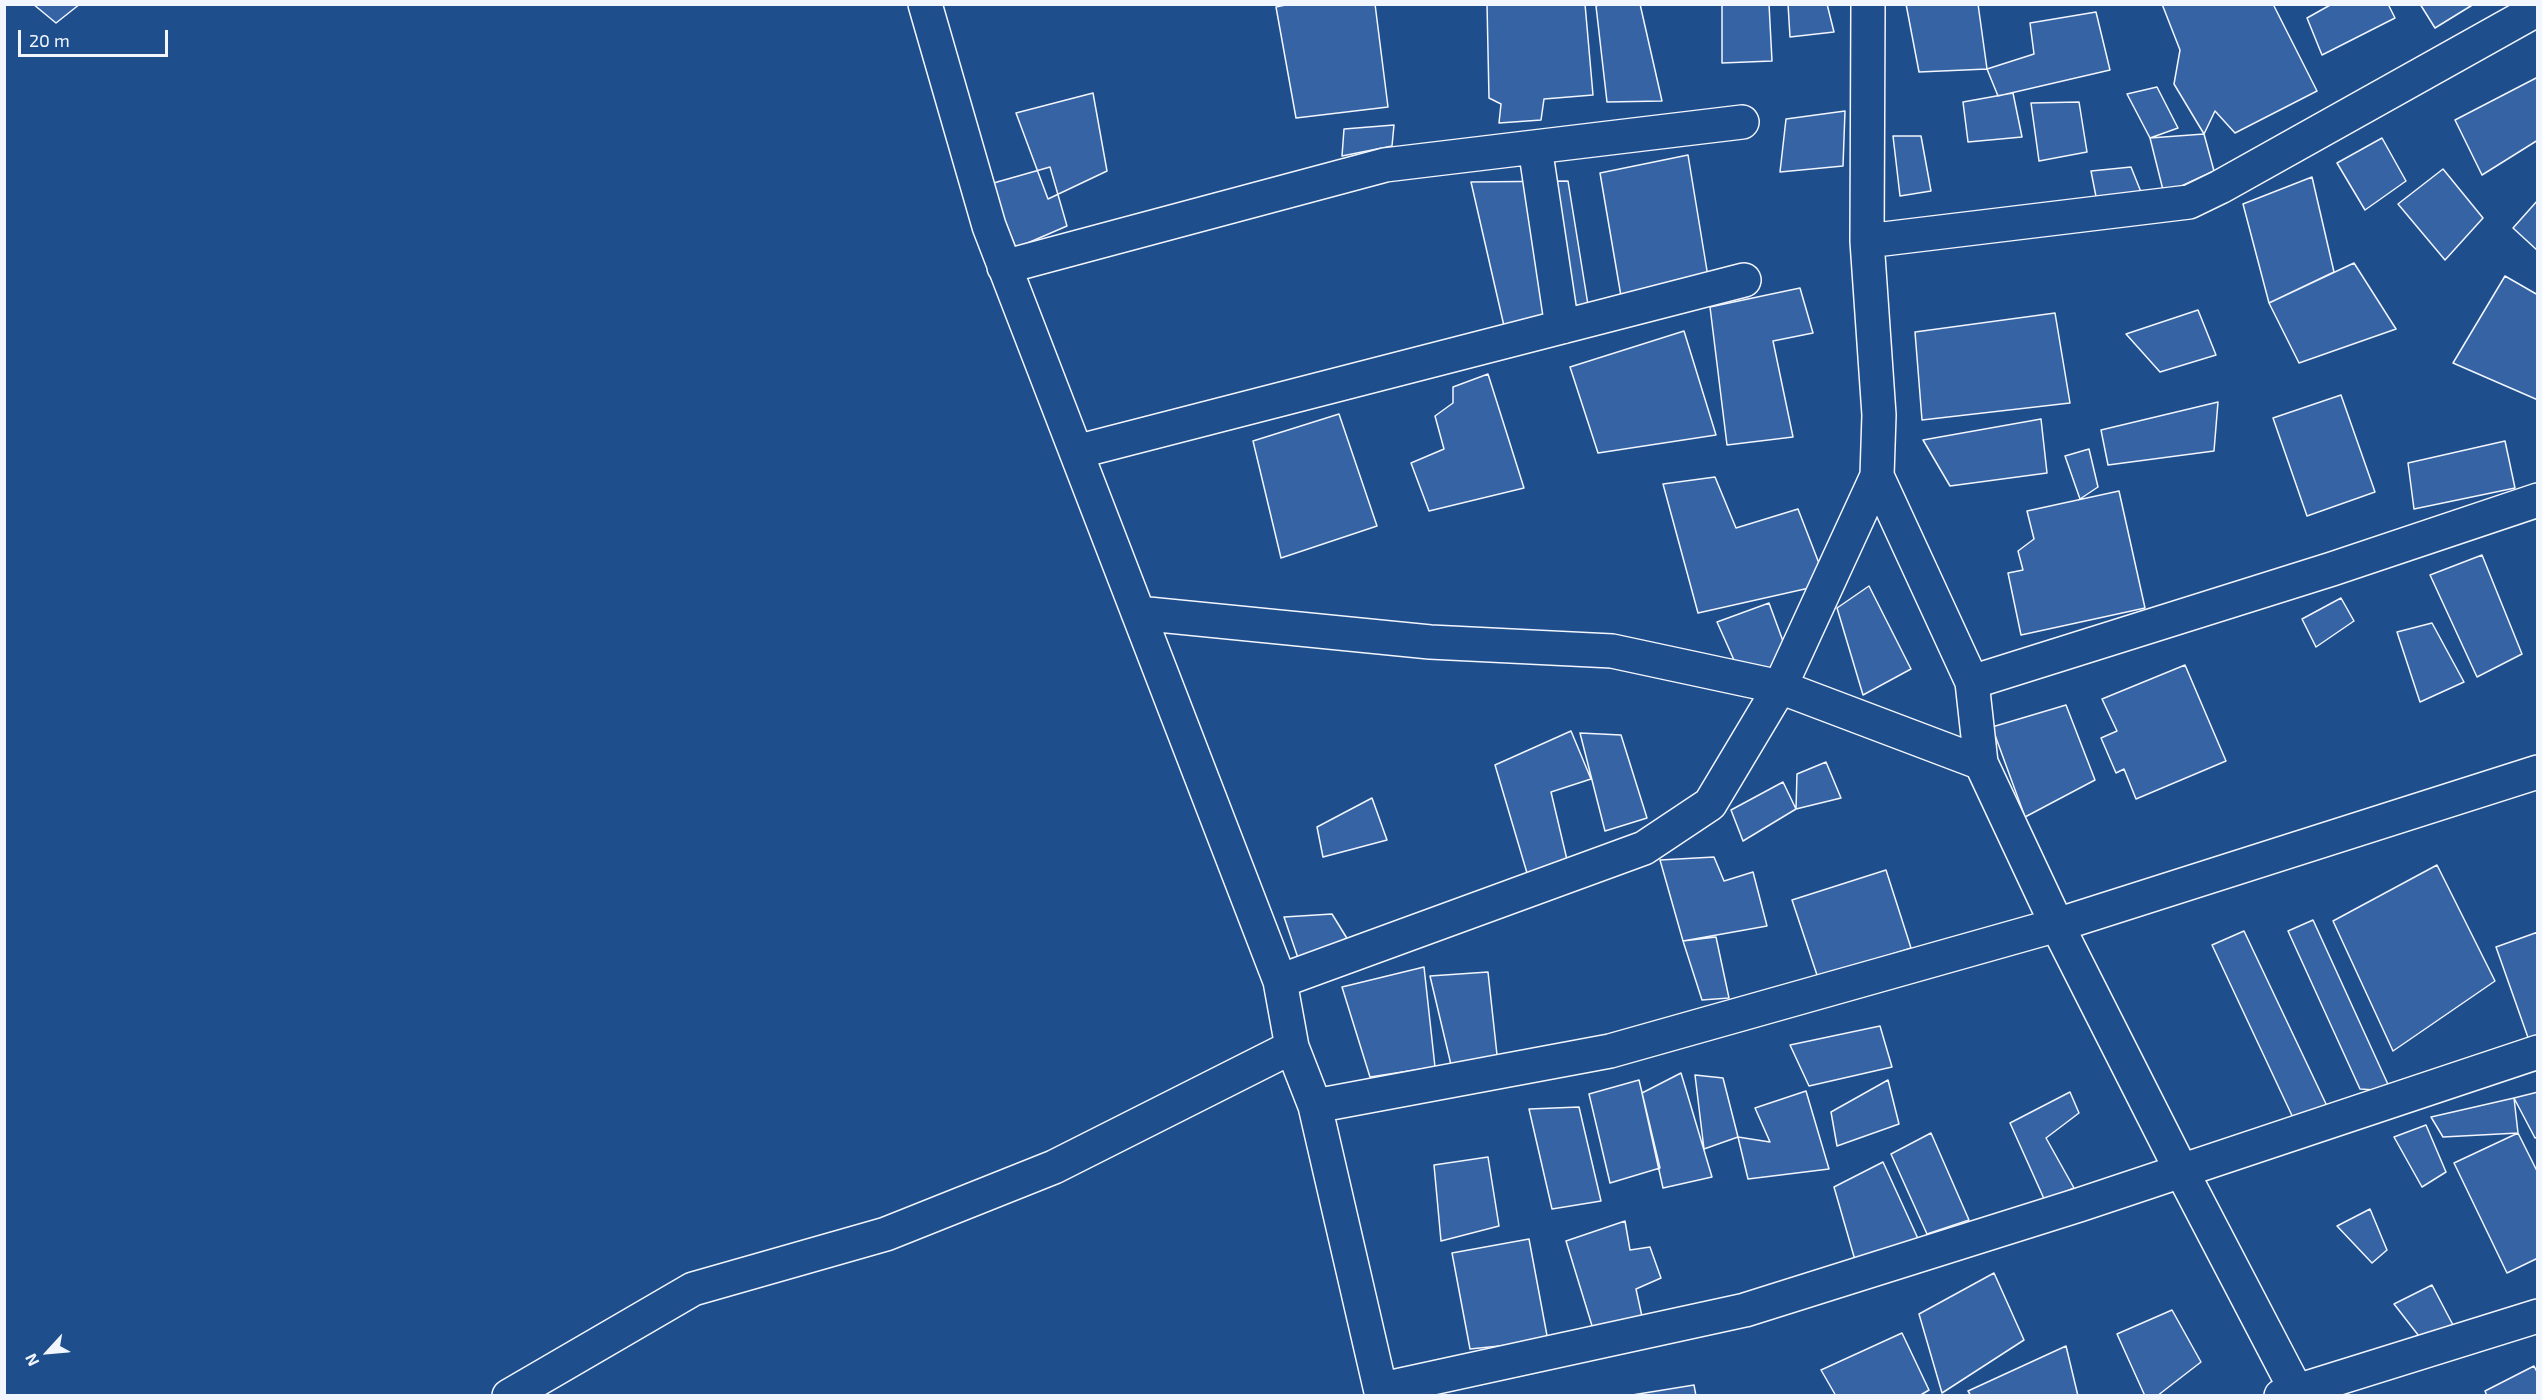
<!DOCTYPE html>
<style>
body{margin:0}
#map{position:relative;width:2542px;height:1400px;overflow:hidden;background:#1f4e8c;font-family:"Exo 2",sans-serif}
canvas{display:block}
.frame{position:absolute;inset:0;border:6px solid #f2f6ff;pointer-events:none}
.north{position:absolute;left:18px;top:1322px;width:60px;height:60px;-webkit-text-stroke:4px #1f4e8c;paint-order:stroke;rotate:244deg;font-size:16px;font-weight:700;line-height:24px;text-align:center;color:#f2f6ff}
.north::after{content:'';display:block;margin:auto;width:21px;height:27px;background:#f2f6ff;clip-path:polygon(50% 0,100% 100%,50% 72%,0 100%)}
.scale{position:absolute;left:18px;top:30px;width:150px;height:27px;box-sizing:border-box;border:3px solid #f2f6ff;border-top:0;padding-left:8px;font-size:18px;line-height:21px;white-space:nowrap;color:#f2f6ff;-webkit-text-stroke:4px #1f4e8c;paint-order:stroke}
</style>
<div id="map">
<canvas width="2542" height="1400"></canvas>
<div class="frame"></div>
<div class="north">N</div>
<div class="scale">20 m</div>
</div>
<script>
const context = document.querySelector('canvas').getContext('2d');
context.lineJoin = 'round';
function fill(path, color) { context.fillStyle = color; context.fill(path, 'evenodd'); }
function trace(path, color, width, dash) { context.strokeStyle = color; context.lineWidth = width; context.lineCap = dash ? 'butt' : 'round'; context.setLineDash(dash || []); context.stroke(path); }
const building = new Path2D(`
 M33,4H80L56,23Z
 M1290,4H1375L1388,107L1296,118L1276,7Z
 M1487,4H1585L1593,95L1544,99L1541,120L1499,123L1501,104L1489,98Z
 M1602,4H1640L1662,101L1607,102L1596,6Z
 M1722,4H1769L1772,61L1722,63Z
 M1788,4H1827L1834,32L1790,37Z
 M1906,4H1978L1987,69L1919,72Z
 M2162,4H2273L2317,91L2235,133L2215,111L2204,134L2174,84L2180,50Z
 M2332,4H2388L2395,18L2322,55L2307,18Z
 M2420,4H2474L2435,28Z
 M2096,12L2110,70L1998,96L1987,69L2034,54L2030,23Z
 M2538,77V140L2482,175L2455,120Z
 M2157,87L2178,128L2150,138L2127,94Z
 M1093,93L1107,171L1048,199L1016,113Z
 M2013,93L2022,137L1968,142L1963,102Z
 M2079,102L2087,152L2039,161L2031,103Z
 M1845,111L1843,166L1780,172L1786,119Z
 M1394,125L1392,146L1342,156L1344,129Z
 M2204,134L2214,171L2164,194L2150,138Z
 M1893,136H1921L1931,191L1900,196Z
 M2382,138L2406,181L2365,210L2337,163Z
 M1688,155L1710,289L1622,302L1600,173Z
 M1050,167L1067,226L1016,248L990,184Z
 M2131,167L2143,197L2099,212L2091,171Z
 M2443,169L2483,218L2445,260L2398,204Z
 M2312,177L2334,272L2269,303L2243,204Z
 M1568,181L1589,311L1504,326L1471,182Z
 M2538,200V251L2513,228Z
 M2354,263L2396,329L2299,363L2269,303Z
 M2505,276L2538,295V400L2453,363Z
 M1800,288L1813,333L1773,341L1793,437L1727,445L1710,307Z
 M2198,310L2216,355L2160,372L2126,334Z
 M2055,313L2070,403L1922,420L1915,332Z
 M1684,331L1716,435L1598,453L1570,367Z
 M1488,374L1524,488L1429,511L1411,463L1444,449L1435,416L1453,403V387Z
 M2341,395L2375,492L2307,516L2273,418Z
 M2218,402L2214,451L2108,465L2101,430Z
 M1339,414L1377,526L1281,558L1253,441Z
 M2041,419L2047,473L1950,486L1923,440Z
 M2505,441L2515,488L2414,509L2408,463Z
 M2089,449L2098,487L2080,499L2065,456Z
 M1715,477L1736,528L1798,509L1827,584L1698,613L1663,484Z
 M2119,491L2145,608L2021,635L2008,573L2023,570L2018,551L2034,539L2027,511Z
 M2482,555L2522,654L2477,677L2430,575Z
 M1869,586L1911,669L1863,695L1837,608Z
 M2341,598L2354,621L2316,647L2302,619Z
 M1769,603L1791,663L1742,678L1717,622Z
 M2432,623L2464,682L2420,702L2397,632Z
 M2185,665L2226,761L2136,799L2124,769L2116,773L2101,738L2117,731L2102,699Z
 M2066,705L2095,780L2025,817L1992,727Z
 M1571,731L1591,779L1551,792L1568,864L1527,873L1495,765Z
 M1580,733L1621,735L1647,818L1605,831Z
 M1826,762L1841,798L1796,809L1797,774Z
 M1783,782L1796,809L1743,841L1731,810Z
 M1372,798L1387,840L1323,857L1317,827Z
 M1714,857L1724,881L1753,872L1767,926L1683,941L1660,860Z
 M2437,865L2495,981L2393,1051L2333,921Z
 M1886,870L1911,948L1818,978L1792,900Z
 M1332,914L1348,940L1298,958L1284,917Z
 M2313,920L2391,1091L2360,1089L2288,931Z
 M2244,931L2327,1106L2295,1122L2212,945Z
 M2538,932V1043L2531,1046L2496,947Z
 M1716,937L1729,998L1702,1000L1683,941Z
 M1424,967L1435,1067L1370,1077L1342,987Z
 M1488,972L1498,1064L1452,1069L1430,976Z
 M1880,1026L1892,1067L1809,1086L1790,1045Z
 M1681,1073L1712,1177L1663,1188L1642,1093Z
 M1695,1075L1723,1078L1738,1137L1704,1149Z
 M1639,1080L1660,1168L1610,1183L1589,1094Z
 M1888,1080L1899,1124L1837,1146L1831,1112Z
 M1806,1091L1829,1169L1748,1179L1738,1137L1770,1142L1755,1108Z
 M2070,1092L2079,1113L2046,1138L2074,1188L2045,1201L2010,1123Z
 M2538,1092V1137L2535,1138L2514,1098Z
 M2514,1098L2518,1133L2443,1137L2431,1117Z
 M1579,1107L1601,1201L1552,1209L1529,1109Z
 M2426,1125L2446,1172L2422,1187L2394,1137Z
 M1931,1133L1969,1220L1927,1234L1891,1154Z
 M2518,1133L2538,1173V1258L2507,1273L2454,1163Z
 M1488,1157L1499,1226L1441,1241L1434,1165Z
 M1883,1162L1925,1254L1857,1267L1834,1187Z
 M2370,1209L2387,1250L2372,1263L2337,1226Z
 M1625,1221L1630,1250L1650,1247L1661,1278L1636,1289L1643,1321L1593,1329L1566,1241Z
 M1529,1239L1548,1341L1470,1349L1452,1253Z
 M1994,1273L2024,1340L1942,1393L1919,1314Z
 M2432,1285L2453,1325L2422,1340L2394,1304Z
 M2172,1310L2201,1362L2157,1396H2145L2117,1334Z
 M1902,1333L1929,1390L1919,1396H1836L1821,1370Z
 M2066,1346L2078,1396H1971L1968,1391Z
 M2534,1366L2538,1374V1396H2487L2485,1391Z
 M1694,1385L1696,1396H1626Z`);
const street = new Path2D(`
 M925,4L989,226L1280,981L1292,1047L1315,1106L1382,1396
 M1868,4L1867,241L1879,415L1877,476L1972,682L1981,763L2057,925L2181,1170L2299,1396
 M1535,147L1562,327
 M1867,241L2189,202L2220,187L2538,9
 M1004,267L1385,165L1742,122
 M1076,452L1744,280
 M1138,613L1430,642L1612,651L1780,687L1981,763
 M1972,682L2332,569L2538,500
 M1280,981L1644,848L1710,804L1780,687L1877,476
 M1315,1106L1610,1051L2057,925L2538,772
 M1382,1389L1745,1310L2079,1205L2538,1052
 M509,1396L693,1289L886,1234L1054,1167L1292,1047
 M2281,1396L2538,1316`);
fill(building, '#3563a3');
trace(building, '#f2f6ff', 1.5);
trace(street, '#f2f6ff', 36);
trace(street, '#1f4e8c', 33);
</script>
